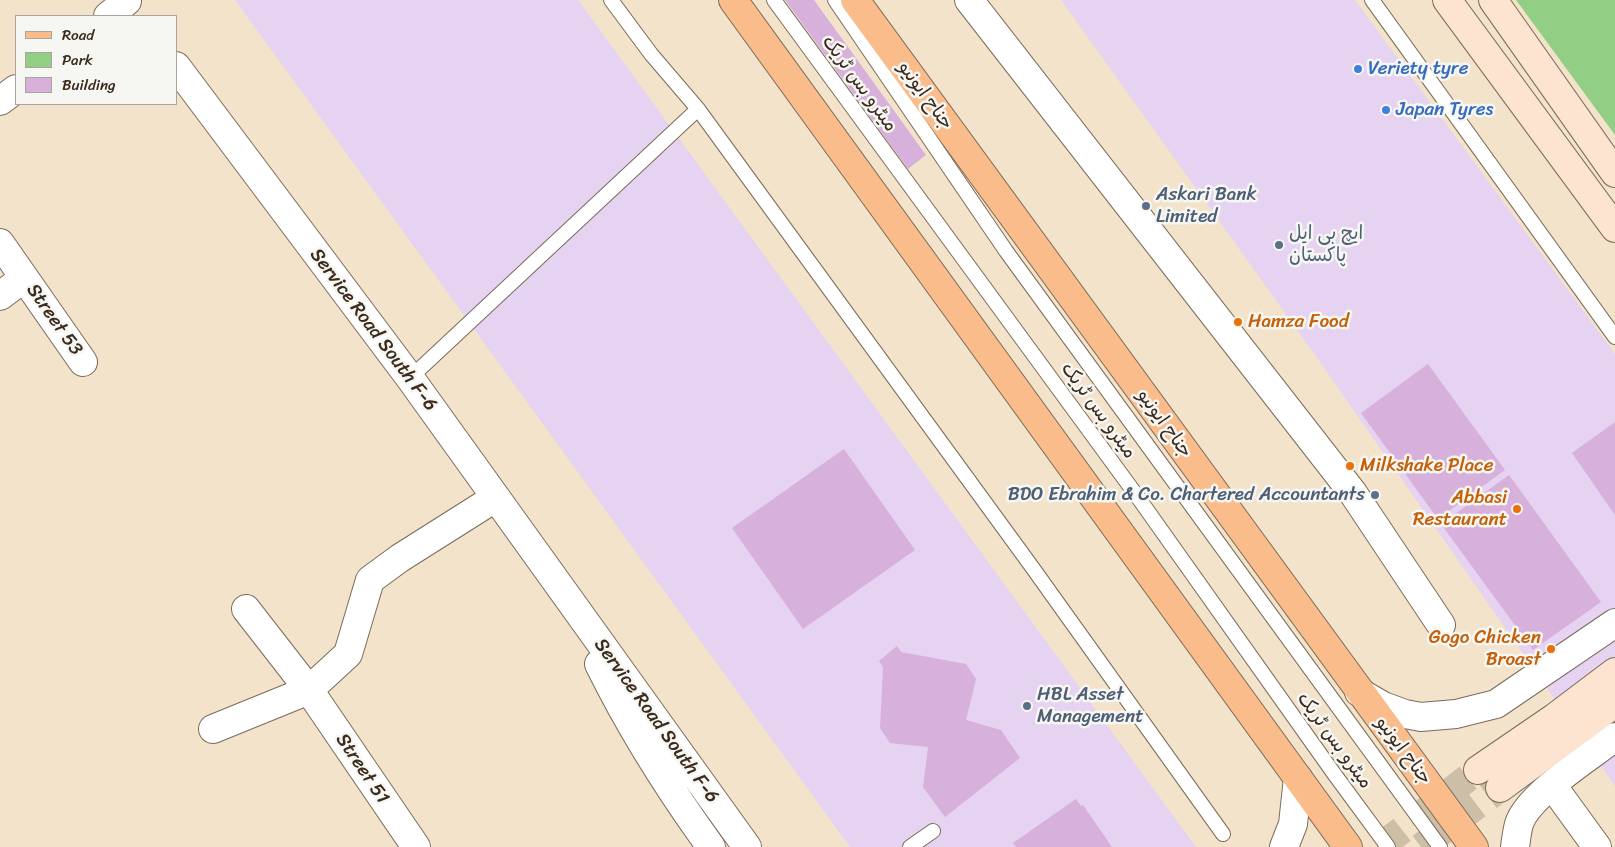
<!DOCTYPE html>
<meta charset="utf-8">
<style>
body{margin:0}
#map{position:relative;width:1615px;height:847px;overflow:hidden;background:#f2e3ca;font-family:Sriracha,sans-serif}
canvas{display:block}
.legend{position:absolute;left:15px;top:15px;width:162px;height:90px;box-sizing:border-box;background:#f6f6f2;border:1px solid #aba49d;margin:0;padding:6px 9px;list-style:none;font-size:15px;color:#3b2a1e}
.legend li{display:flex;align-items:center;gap:10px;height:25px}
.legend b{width:25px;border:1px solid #aba49d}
</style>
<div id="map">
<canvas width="1615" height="847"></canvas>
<ul class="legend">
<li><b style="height:6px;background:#f9bc8a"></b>Road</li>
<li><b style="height:14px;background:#92cf85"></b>Park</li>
<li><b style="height:14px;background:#d7b0db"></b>Building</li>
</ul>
</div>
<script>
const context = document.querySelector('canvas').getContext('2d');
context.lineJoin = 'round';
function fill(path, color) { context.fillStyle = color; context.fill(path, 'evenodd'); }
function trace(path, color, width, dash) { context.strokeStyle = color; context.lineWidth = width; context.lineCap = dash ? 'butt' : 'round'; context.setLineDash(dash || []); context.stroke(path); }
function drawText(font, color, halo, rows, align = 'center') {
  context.font = font + ' Sriracha,"Playpen Sans Arabic",sans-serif'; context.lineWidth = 5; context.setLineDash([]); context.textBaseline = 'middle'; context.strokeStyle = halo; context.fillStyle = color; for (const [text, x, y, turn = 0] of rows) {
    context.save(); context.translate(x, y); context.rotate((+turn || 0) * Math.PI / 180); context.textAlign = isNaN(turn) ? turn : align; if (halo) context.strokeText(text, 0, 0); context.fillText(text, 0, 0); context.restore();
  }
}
const built = new Path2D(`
 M235,0H578L1196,847H850Z
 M1061,0H1355L1615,354V786L1320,362Z`);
const green = new Path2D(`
 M1516,0H1615V135Z`);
const building = new Path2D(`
 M785,0H814L926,155L908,169Z
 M1428,364L1505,470L1438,519L1361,413Z
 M1615,422V515L1572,453Z
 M844,449L915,550L803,629L732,528Z
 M1509,475L1601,602L1533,650L1441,524Z
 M897,646L901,652L966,664L976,679L966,720L1001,730L1020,758L945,817L923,787L928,747L890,743L880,728L883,667L879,661Z
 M1076,799L1081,806L1083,805L1112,847H1016L1013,843Z`);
const secondaryTunnel = new Path2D(`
 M1380,847L1478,770
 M1421,847L1500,788`);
const service = new Path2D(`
 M611,0L651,54L698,109L1032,567L1223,834
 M774,0L1137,496L1335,775L1388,847
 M835,0L1006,251L1440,847
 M1372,0L1615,337
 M410,378L698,109
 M910,847L933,831`);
const minor = new Path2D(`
 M969,0L1353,493L1441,625
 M108,16L127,1
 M176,66L410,378L747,847
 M0,101L16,89
 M0,243L83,362
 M0,296L24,278
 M246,609L309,690L416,847
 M599,664C631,729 669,789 711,847
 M213,729L309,690L348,654L370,580L400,558L495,498
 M1552,785L1597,847`);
const tertiary = new Path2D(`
 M1359,692L1383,706L1405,714L1421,717L1456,714L1496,704L1615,623
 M1284,847L1293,824L1298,778
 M1515,847C1516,840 1517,831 1519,824C1528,795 1590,757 1615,737`);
const secondary = new Path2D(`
 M1447,0L1615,228
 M1493,0L1615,173
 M1478,770L1554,718L1615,672
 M1500,788L1615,703`);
const primary = new Path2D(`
 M733,0L1348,847
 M855,0L1474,847`);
const markers = [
 [1358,69,5,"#3f7fe0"],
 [1386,110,5,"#3f7fe0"],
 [1146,206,5,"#5c6f8a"],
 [1279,245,5,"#5c6f8a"],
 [1238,322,5,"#e8710a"],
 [1350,466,5,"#e8710a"],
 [1375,495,5,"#5c6f8a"],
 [1517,509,5,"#e8710a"],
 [1551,649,5,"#e8710a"],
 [1027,706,5,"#5c6f8a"]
];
const shopNames = [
 ["Veriety tyre",1368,69],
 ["Japan Tyres",1396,110]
];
const streetNames = [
 ["میٹرو بس ٹریک",859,84,54],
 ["جناح ایونیو",925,96,54],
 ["Street 53",54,320,55],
 ["Service Road South F-6",373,330,53],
 ["میٹرو بس ٹریک",1098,411,54],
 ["جناح ایونیو",1164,424,54],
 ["Service Road South F-6",656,721,54],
 ["میٹرو بس ٹریک",1334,741,54],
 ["جناح ایونیو",1403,751,53],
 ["Street 51",362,769,56]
];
const serviceNames = [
 ["Askari Bank",1156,195],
 ["Limited",1156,217],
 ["ایچ بی ایل",1289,234],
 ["پاکستان",1289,256],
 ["BDO Ebrahim & Co. Chartered Accountants",1365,495,"right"],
 ["HBL Asset",1037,695],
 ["Management",1037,717]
];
const foodNames = [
 ["Hamza Food",1248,322],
 ["Milkshake Place",1360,466],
 ["Abbasi",1507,498,"right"],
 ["Restaurant",1507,520,"right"],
 ["Gogo Chicken",1541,638,"right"],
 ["Broast",1541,660,"right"]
];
fill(built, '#e5d3f1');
fill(green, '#92cf85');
fill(building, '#d7b0db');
trace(secondaryTunnel, '#cdbea8', 28, [28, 14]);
trace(service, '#7b6b5a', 16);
trace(minor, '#7b6b5a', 30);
trace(tertiary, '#7b6b5a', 30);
trace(secondary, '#7b6b5a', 30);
trace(primary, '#7b6b5a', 30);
trace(service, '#fff', 14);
trace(minor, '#fff', 28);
trace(tertiary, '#fff', 28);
trace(secondary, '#fde4d0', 28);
trace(primary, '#f9bc8a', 28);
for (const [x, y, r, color] of markers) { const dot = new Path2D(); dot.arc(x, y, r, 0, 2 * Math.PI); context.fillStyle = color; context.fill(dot); trace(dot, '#f6f6f2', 2); }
drawText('19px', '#366cbe', '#f6f6f2', shopNames, 'left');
drawText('19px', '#3b2a1e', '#f6f6f2', streetNames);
drawText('19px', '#4e5e75', '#f6f6f2', serviceNames, 'left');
drawText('19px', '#c56008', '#f6f6f2', foodNames, 'left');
</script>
